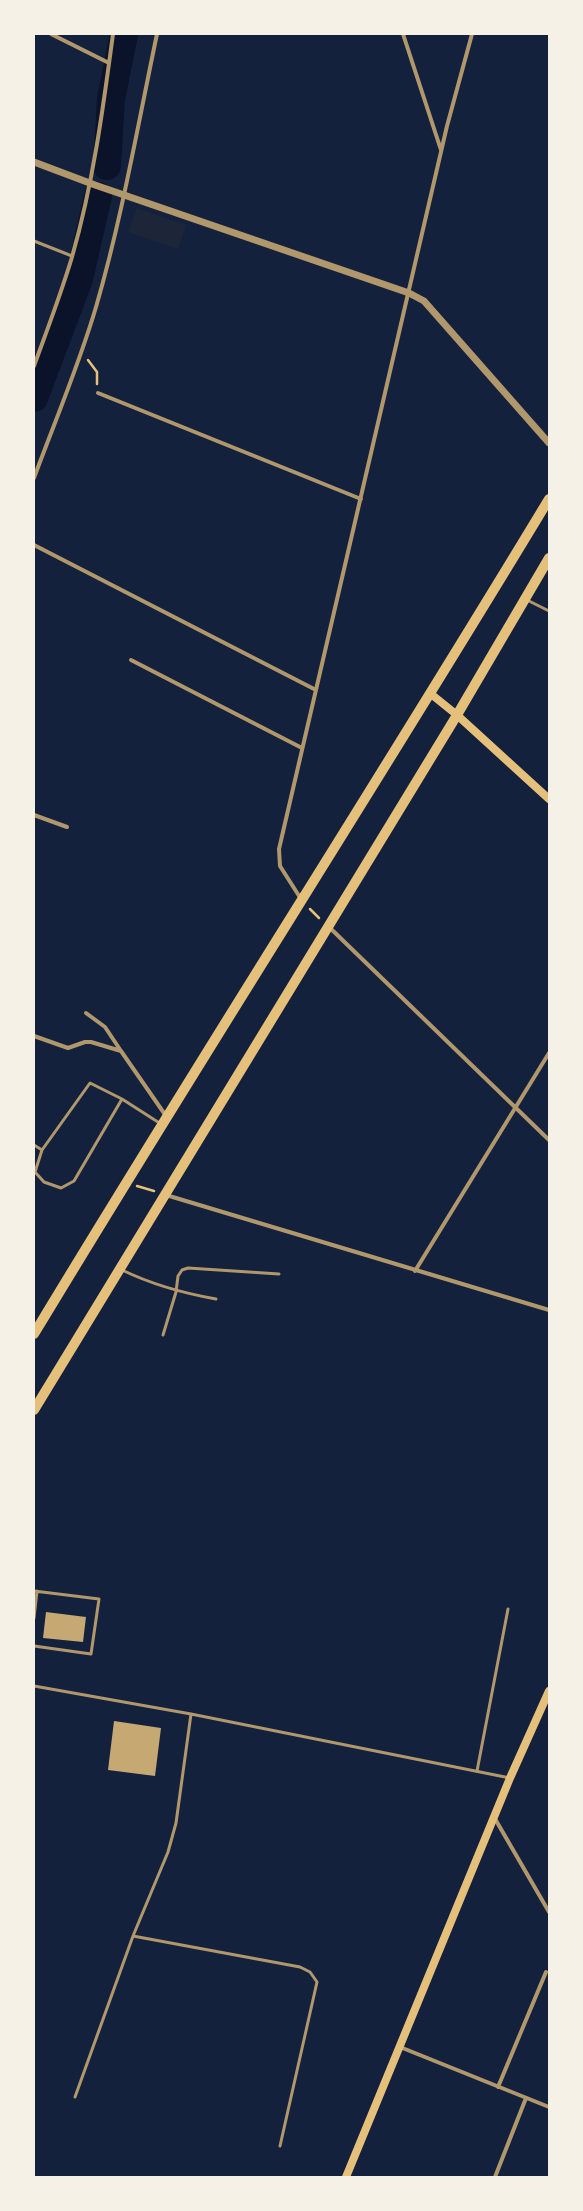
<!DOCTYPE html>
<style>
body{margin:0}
#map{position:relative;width:583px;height:2211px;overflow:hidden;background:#14213d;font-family:Raleway,sans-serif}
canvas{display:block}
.frame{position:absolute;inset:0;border:35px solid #f6f1e7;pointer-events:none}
</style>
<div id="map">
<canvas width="583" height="2211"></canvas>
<div class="frame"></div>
</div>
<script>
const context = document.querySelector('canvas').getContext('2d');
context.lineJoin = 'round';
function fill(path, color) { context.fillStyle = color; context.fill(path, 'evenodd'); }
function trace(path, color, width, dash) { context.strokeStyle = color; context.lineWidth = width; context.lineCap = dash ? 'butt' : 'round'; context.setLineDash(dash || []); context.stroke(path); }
const green = new Path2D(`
 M137,208L186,225L178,249L128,232Z`);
const river = new Path2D(`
 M107,166L111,99L124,34
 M34,398L79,279L98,196`);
const building = new Path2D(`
 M46,1612L86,1617L83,1642L43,1638Z
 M114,1721L161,1728L155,1776L108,1770Z`);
const path = new Path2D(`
 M88,360L97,372V384
 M310,909L319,918
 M137,1186L154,1191`);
const service = new Path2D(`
 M34,241L72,256
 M527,600L549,611
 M34,1145L42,1150L90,1083L122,1099L161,1124
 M42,1150L35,1172L44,1182L61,1188L74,1181L122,1099
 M122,1270C153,1285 182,1293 216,1299
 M163,1335L176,1292L178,1276L182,1270L188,1268L279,1274
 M34,1591L99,1599L91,1654L34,1646
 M34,1618L37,1591
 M34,1686L191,1714L510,1778
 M477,1771L508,1609
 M133,1936L300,1967L310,1972L317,1982L280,2146
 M75,2097L133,1936L168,1852L176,1823L191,1714`);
const minor = new Path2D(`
 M51,34L109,63
 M403,34L441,150
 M34,366C47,330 61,294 72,257C93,184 103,109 113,34
 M98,393L361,499
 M34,478C55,421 79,365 96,307C122,218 138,124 157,34
 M34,545L316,690
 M131,660L302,748
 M34,815L67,827
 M301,899L280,866L279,849L447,126L472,34
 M329,927L549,1140
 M86,1013L105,1027L121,1051
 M34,1036L68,1048L85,1042H91L121,1051L166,1116
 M166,1195L549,1310
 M415,1271L549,1053
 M494,1817L549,1912
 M400,2047L549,2107
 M498,2087L546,1972
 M495,2177L526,2098`);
const tertiary = new Path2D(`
 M34,162L95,185L409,293L424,301L549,443`);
const secondary = new Path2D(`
 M431,694L457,715L549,799
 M346,2177L510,1778L549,1691`);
const primary = new Path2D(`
 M34,1334C203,1054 380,779 549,499
 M34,1410L457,715L549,558`);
fill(green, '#1d2539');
trace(river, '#0b132b', 28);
fill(building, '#c6a872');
trace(path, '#e5c07b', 2.5);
trace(service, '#b1986c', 3);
trace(minor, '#b1986c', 4);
trace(tertiary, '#b1986c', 7);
trace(secondary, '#e5c07b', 8);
trace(primary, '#e5c07b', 10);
</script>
